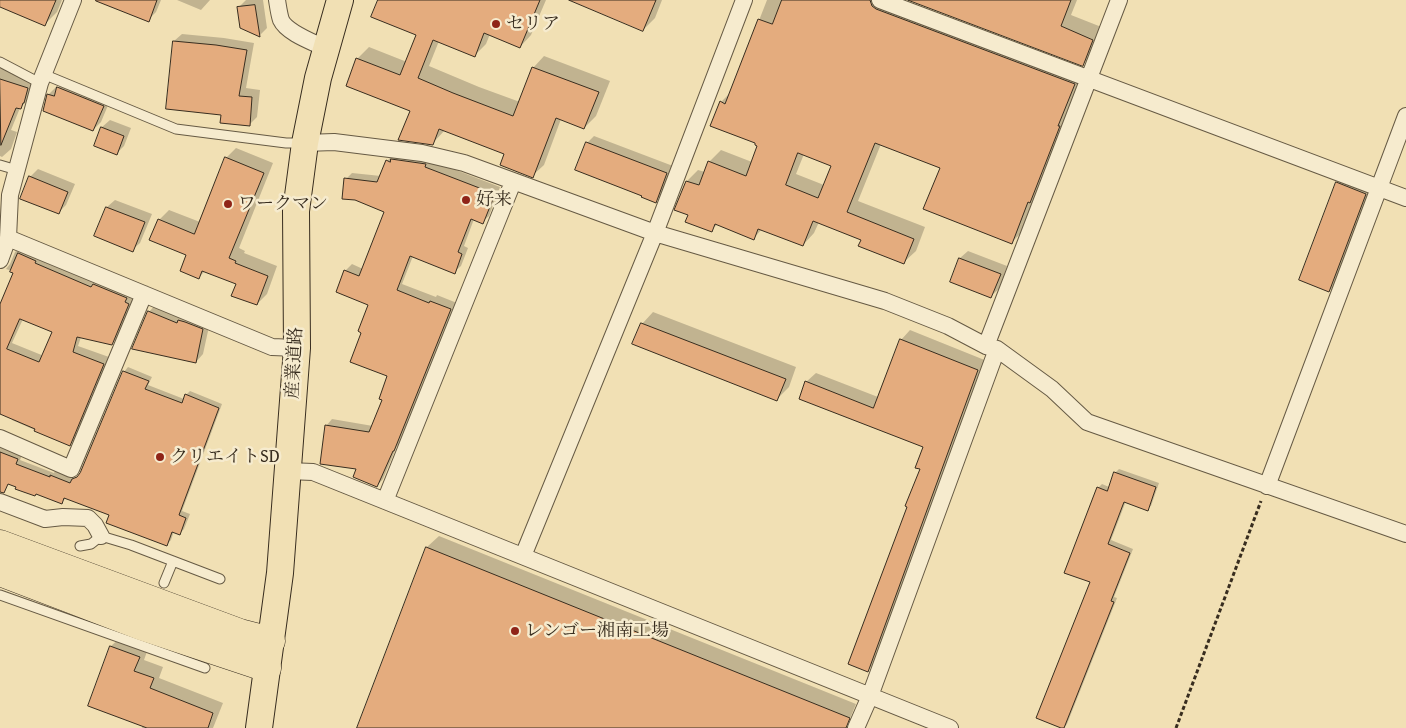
<!DOCTYPE html>
<meta charset="utf-8">
<style>
body{margin:0}
canvas{display:block;background:#f1e0b4}
</style>
<canvas width="1406" height="728"></canvas>
<script>
const context = document.querySelector('canvas').getContext('2d');
context.lineJoin = 'round';
function fill(path, color) { context.fillStyle = color; context.fill(path, 'evenodd'); }
function trace(path, color, width, dash) { context.strokeStyle = color; context.lineWidth = width; context.lineCap = dash ? 'butt' : 'round'; context.setLineDash(dash || []); context.stroke(path); }
function drawText(font, color, halo, rows, align = 'center') {
  context.font = font + ' "Gentium Book Plus","Noto Serif JP",serif'; context.lineWidth = 5; context.setLineDash([]); context.textBaseline = 'middle'; context.strokeStyle = halo; context.fillStyle = color; for (const [text, x, y, turn = 0] of rows) {
    context.save(); context.translate(x, y); context.rotate((+turn || 0) * Math.PI / 180); context.textAlign = isNaN(turn) ? turn : align; if (halo) context.strokeText(text, 0, 0); context.fillText(text, 0, 0); context.restore();
  }
}
const shadow = new Path2D(`
 M0,0H62L57,12L45,24L0,6Z
 M104,0H161L156,12L148,20Z
 M177,0H210L201,10Z
 M246,0H263L267,28L260,35L241,27L238,8Z
 M381,0H546L531,35L520,47L490,34L486,44L475,55L439,41L429,66L479,87L520,102L533,68L544,56L610,81L596,116L584,128L561,119L544,165L532,176L505,154L445,130L432,144L411,110L357,59L369,47L407,62L417,34Z
 M572,0H662L655,18L643,30Z
 M767,0H893L1086,73L1023,231L1012,242L941,167L881,144L858,201L925,227L916,251L904,262L862,239L819,222L814,233L803,245L762,229L754,238L718,224L711,230L689,214L687,181L698,170L705,172L709,162L721,150L752,162L759,145L721,102L731,92ZM804,154L832,165L824,185L796,174Z
 M912,0H1077L1071,15L1104,28L1094,53L1083,64Z
 M182,34L224,38L254,43L246,88L260,90L257,117L249,125L222,114L174,41Z
 M0,68L36,79L29,99L20,108L11,130L17,132L11,149L2,157L0,156Z
 M66,80L111,98L101,122L93,130L44,110L49,94L56,87H59Z
 M110,120L131,128L124,146L116,154L95,145L102,127Z
 M594,136L673,166L663,194L655,202L587,143Z
 M236,148L273,163L239,248L245,251L244,253L277,266L267,294L257,304L237,283L205,271L199,277L188,254L159,220L169,210L200,222L226,158Z
 M393,155L430,160L500,187L489,216L482,222L474,219L464,246L468,248L461,266L454,272L413,256L402,284L436,297L437,295L457,303L400,444L397,446L383,479L377,486L358,468L326,426L332,419L373,426L383,399L389,375L363,332L370,304L345,271L352,264L363,269L386,211L346,179L352,173L381,176L387,161Z
 M38,169L75,184L66,205L58,213L30,177Z
 M1345,175L1373,186L1337,283L1329,291L1337,183Z
 M115,200L152,214L140,243L132,250L96,236L107,207Z
 M21,246L135,297L118,337L112,344L81,337L78,346L109,357L75,439L69,445L12,420L13,417L0,411V307L15,272L6,269L10,264L15,252ZM23,319L54,332L44,356L12,343Z
 M968,251L1007,266L999,289L991,296L952,281L960,258Z
 M156,304L210,322L203,354L196,362L149,312Z
 M653,312L796,367L789,387L777,399L642,324Z
 M910,330L987,361L877,661L868,670L921,468L925,446L806,382L816,373L878,397L901,340Z
 M128,367L152,377L148,385L184,399L186,395L190,391L222,404L182,511L190,514L184,529L180,533L174,531L171,540L167,544L111,515L66,498L62,502L0,479V446L22,455L20,460L54,473L55,471L74,479L81,474L124,372Z
 M1119,469L1159,483L1151,506L1147,509L1126,501L1111,540L1133,549L1114,597L1117,598L1067,724L1064,728L1092,582L1098,488L1102,484L1109,487L1115,473Z
 M439,536L856,704L846,728H358L427,547Z
 M122,636L149,646L144,660L163,667L159,678L223,703L213,728H142L143,725L89,705L111,646Z`);
const building = new Path2D(`
 M0,0H56L45,26L0,7Z
 M96,0H157L149,22L96,1Z
 M378,0H540L520,48L484,33L475,57L433,40L418,78L453,93L513,116L532,67L599,92L584,129L556,118L533,178L500,165L504,154L439,129L433,145L398,140L410,111L346,86L356,58L400,75L416,35L371,17Z
 M569,0H656L643,31Z
 M782,0H870L872,6L876,9L1075,84L1058,126H1060L1030,203L1028,202L1012,244L923,209L940,168L875,143L847,212L914,239L904,264L858,246L861,240L813,221L803,246L758,229L754,240L715,224L712,232L685,222L688,215L674,210L686,181L699,185L708,161L746,176L757,146L755,145V143L710,126L720,101L725,104L758,19L772,24ZM798,153L831,166L818,198L786,185Z
 M908,0H1071L1061,26L1093,40L1083,66Z
 M255,5L260,37L240,28L237,7Z
 M173,41L216,45L247,50L239,96L252,97L250,126L220,123L221,115L166,109Z
 M0,79L28,88L24,103H23L21,109L16,108L1,145Z
 M57,87L104,106L93,131L43,111L47,94L54,96Z
 M101,127L124,136L117,155L94,146Z
 M586,142L667,173L656,203L641,197L642,196L575,170Z
 M225,157L264,173L229,258L236,261L235,263L268,276L257,305L231,296L236,284L202,271L199,279L180,271L186,255L149,240L158,219L194,234Z
 M391,159L426,164L425,167L495,194L483,224L471,219L458,252L462,254L455,274L410,256L397,290L429,303L430,301L451,309L394,451H393L377,487L353,477L356,469L320,464L325,425L369,432L382,400L379,399L387,376L350,362L361,333L358,331L368,305L336,292L344,270L359,276L384,212L355,200L342,199L344,178L377,182L386,160L390,162Z
 M29,176L68,192L59,214L20,199Z
 M1336,182L1366,194L1329,292L1299,280Z
 M106,207L145,222L133,252L94,236Z
 M18,253L36,261L35,263L91,287L93,284L127,298L125,302L129,304L112,345L77,337L73,352L104,364L70,446L34,431L35,429L0,414V304L13,273L10,272ZM20,319L52,332L39,362L7,349Z
 M959,258L1001,274L991,298L950,282Z
 M148,311L177,323L178,320L185,322L203,329L196,363L132,349Z
 M641,323L786,379L777,401L632,344Z
 M900,339L978,370L868,672L848,664L907,507L905,506L920,469L915,468L923,447L799,399L805,381L873,408Z
 M123,371L149,381L145,389L182,403L185,394L219,408L179,515L186,518L180,535L172,532L167,546L106,523L109,515L64,498L62,504L36,494L35,496L15,489L16,487L8,484L4,493L0,492V452L18,459L16,464L50,477V475L70,483L72,479L77,477L80,473Z
 M1114,472L1156,487L1148,511L1124,502L1108,544L1130,553L1111,601L1114,602L1064,728H1061L1036,718L1090,582L1064,573L1097,487L1107,491Z
 M426,547L850,718L846,728H357Z
 M110,646L140,657L134,671L154,678L150,688L213,713L208,728H147L88,706Z`);
const path = new Path2D(`
 M1176,728L1261,501`);
const lane = new Path2D(`
 M0,62L40,83
 M43,74L176,129L286,143H303
 M0,165L17,170
 M80,546L91,544L101,536L131,545L220,579
 M164,583L173,561
 M0,595L205,668`);
const street = new Path2D(`
 M277,0C278,6 279,14 281,20C287,33 313,42 325,48
 M880,0L1406,198
 M305,143L334,142L422,153L464,163L655,233L885,301L948,326L986,346L997,349L1052,389L1087,422L1406,534
 M8,238L10,195L40,83L73,0
 M0,260L8,238L272,347L297,348
 M986,346L1119,0
 M0,438L71,469L144,294
 M288,471L313,472L950,728
 M1267,486L1406,116
 M385,501L513,182
 M0,502L45,519L63,517L88,518L95,525L101,536
 M523,556L655,233L744,0
 M856,728L870,696L997,349`);
const primary = new Path2D(`
 M259,728L280,573L297,348L296,211L305,143L318,78L340,0`);
const highway = new Path2D(`
 M0,544L240,633L271,641
 M0,572L141,626L267,668`);
const markers = [
 [496,24,5,"#8f2418"],
 [466,200,5,"#8f2418"],
 [228,204,5,"#8f2418"],
 [160,457,5,"#8f2418"],
 [515,631,5,"#8f2418"]
];
const poiNames = [
 ["セリア",506,24],
 ["好来",476,200],
 ["ワークマン",238,204],
 ["クリエイトSD",170,457],
 ["レンゴー湘南工場",525,631]
];
const streetNames = [
 ["産業道路",295,363,-87]
];
fill(shadow, '#0003');
fill(building, '#e4ac7e');
trace(building, '#382d1f', 1);
trace(lane, '#665a44', 11);
trace(street, '#665a44', 18);
trace(primary, '#382d1f', 28);
trace(highway, '#382d1f', 29);
trace(path, '#382d1f', 3, [4, 2.5]);
trace(lane, '#f6ebce', 9);
trace(street, '#f6ebce', 16);
trace(primary, '#f1e0b4', 26);
trace(highway, '#f1e0b4', 28);
for (const [x, y, r, color] of markers) { const dot = new Path2D(); dot.arc(x, y, r, 0, 2 * Math.PI); context.fillStyle = color; context.fill(dot); trace(dot, '#f6ebce', 2); }
drawText('18px', '#382d1f', '#f6ebce', poiNames, 'left');
drawText('18px', '#382d1f', '#f6ebce', streetNames);
</script>
